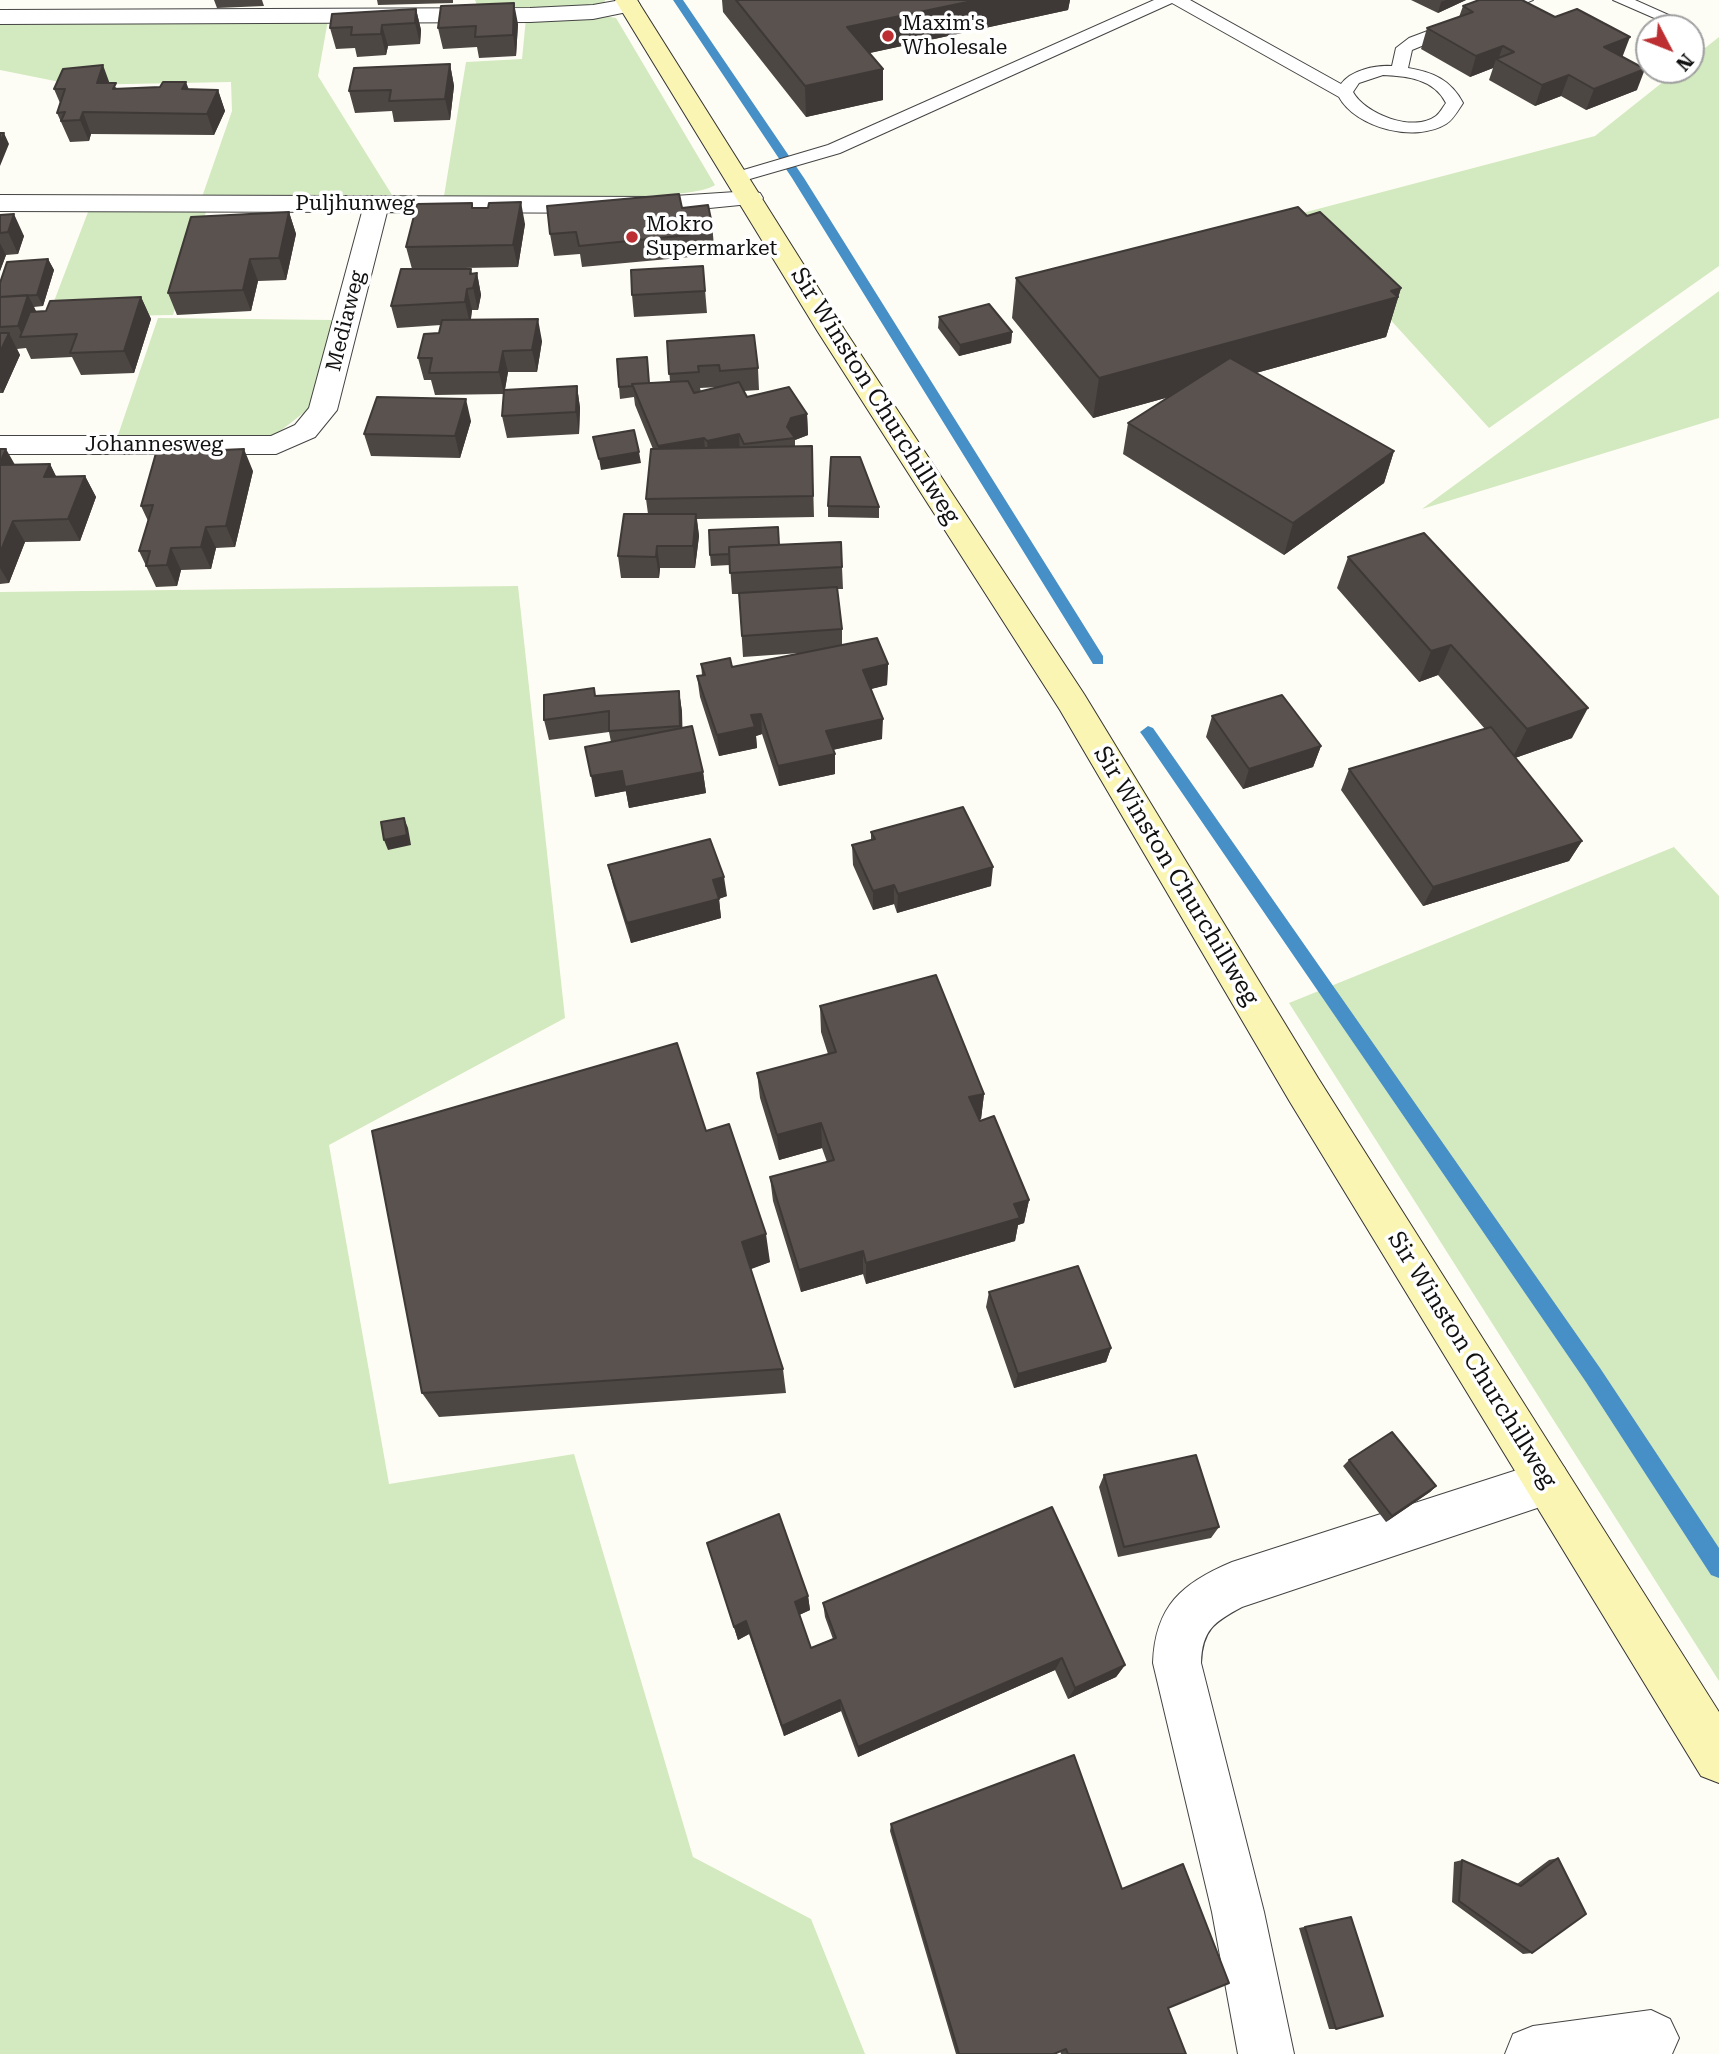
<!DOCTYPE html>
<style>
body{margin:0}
#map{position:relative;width:1719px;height:2054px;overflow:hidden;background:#fefdf5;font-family:"Roboto Serif",serif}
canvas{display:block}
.north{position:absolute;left:1635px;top:14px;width:70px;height:70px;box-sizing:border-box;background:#fff;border:2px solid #a0a0a0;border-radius:50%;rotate:132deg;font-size:19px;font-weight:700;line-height:28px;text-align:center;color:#111}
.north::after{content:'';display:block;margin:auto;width:24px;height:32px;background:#bc2e31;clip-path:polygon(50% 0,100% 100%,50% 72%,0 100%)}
</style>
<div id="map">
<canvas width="1719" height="2054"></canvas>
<div class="north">N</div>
</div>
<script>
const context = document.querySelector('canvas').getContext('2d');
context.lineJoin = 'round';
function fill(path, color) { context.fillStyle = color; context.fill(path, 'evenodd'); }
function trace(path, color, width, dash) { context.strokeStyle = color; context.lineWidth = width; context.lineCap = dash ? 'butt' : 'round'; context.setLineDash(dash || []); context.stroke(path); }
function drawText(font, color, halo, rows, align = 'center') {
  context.font = font + ' "Roboto Serif",serif'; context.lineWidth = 7; context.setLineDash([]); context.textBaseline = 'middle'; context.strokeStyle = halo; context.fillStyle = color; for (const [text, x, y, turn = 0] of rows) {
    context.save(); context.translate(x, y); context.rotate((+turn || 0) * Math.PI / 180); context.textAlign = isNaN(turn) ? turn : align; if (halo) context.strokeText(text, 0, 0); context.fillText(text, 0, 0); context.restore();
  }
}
const green = new Path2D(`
 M475,0H605V1L601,6L492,12L477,5Z
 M599,15L616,18L619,23L715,185C689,204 488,196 444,196L466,62L522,59L526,18Z
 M328,20L318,76L392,195L202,197L232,111L231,82L75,85L0,70V21Z
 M1719,37V266L1489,428L1295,215L1595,136L1678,70H1691V59Z
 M88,212H206L173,315L48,317Z
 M1719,291V418L1422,509Z
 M158,318L334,320L311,407L279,432L266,437L116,441Z
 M518,586L565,1018L329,1145L389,1484L574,1454L693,1857L811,1919L865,2054H0V592Z
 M1674,847L1719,896V1681L1289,1003Z`);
const stream = new Path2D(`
 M673,0H683L804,178L1103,656V664H1093L792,178Z
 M1148,726L1153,728L1600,1368L1719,1548V1578L1711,1575L1586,1382L1143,736L1140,732Z`);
const lane = new Path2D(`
 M1154,0H1190L1341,84C1351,70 1375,65 1392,66L1396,48L1409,38L1510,0H1533L1412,50L1408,68C1433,72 1451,80 1463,103C1459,109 1453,120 1446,124C1415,143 1356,128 1339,97L1172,3L840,153L736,183L727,178L730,174L828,145ZM1383,75C1407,76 1434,79 1446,103C1443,107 1440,113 1436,116C1413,133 1365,114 1353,92L1359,83Z
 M1613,0H1635L1682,21L1680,24H1668Z`);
const street = new Path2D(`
 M621,0H637L640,5L637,10L593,19L530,22L0,24V10L530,8L593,5Z
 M751,191L760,193L763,198L760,203L659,213L387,212L337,410L315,437L276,454H0V436H271L295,425L309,408L362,212L0,211V195L659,197Z
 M1548,1460L1564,1467L1571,1483L1564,1499L1242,1607C1214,1622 1202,1630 1201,1663L1264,1912L1294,2054H1238L1212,1912L1153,1663C1155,1606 1182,1583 1232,1562Z
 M1651,2010L1670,2019L1679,2038L1672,2054H1505L1513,2034L1533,2026Z`);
const secondary = new Path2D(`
 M615,0H637L846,332L1084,694L1318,1078L1719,1712V1783L1701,1776L1290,1102L1060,710L818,332Z`);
const wall = new Path2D(`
 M214,0H262L264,6L217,8Z
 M377,0H453V3L378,5Z
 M722,0H1070L1068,10L869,53L883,69V100L806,117L723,12Z
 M1411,0H1466L1438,13Z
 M1463,6L1622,56L1637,90L1586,110L1561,96L1535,106L1489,80L1493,68L1470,77L1421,49L1427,28L1459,17Z
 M416,9L421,30L420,44L388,46L386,55L357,57L355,48L336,49L330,28Z
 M518,24L516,56L479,58L477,47L443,49L438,28Z
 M450,64L454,86L450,120L394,122L392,111L355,113L349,91Z
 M110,83L118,89L218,90L225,111L214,135L91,134L89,141L70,142L57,113L60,103L54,89Z
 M472,203L473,208L525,224L518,267L412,269L406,247Z
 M682,208L712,224L714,246L689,248L690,257L582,267L580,254L554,256L550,234Z
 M289,212L296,234L286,280L258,281L251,311L177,315L168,293Z
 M0,215L24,236L18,254L6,255L0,271Z
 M1307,216L1401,288L1386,337L1256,373L1394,451L1384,483L1284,555L1123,454L1128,423L1169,397L1093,418L1012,318L1016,278Z
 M48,259L54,270L43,306L34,307L36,312L46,311L141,297L151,319L134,373L81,375L72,357L31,359L26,348L17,349L20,355L3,393H0V283Z
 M703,266L707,313L634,317L632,295Z
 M477,273L481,295L478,310H472L471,319L542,341L537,372H508L505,390L577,386L580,408L579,434L507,438L502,416L504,394L435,395L431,380H424L418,358L439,333L441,325L397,328L391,306L472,274Z
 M939,317L1012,332L1011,343L959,356L938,328Z
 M667,341L758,368L759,390L744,391L747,397L807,414L808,435L795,440V447L812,446L814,517L697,519L699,536L695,568H660L659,578H621L618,556L648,514L646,499L653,449L635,405L634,397L620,399L619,387L649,383L670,382ZM719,387L701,392L700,388Z
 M471,421L460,458L371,456L364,434Z
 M0,449L15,465L50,464L56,477L85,476L96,497L80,541L25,542L9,583L0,584Z
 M253,471L235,547L216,548L211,569L181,570L177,586L156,587L139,551L148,521L141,506Z
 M828,506L879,507V518L828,517Z
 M779,545L842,567L843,589H837L842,629V645L888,664L887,685L871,689L882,739L833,750L835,774L779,786L762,734L756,736L757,748L719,756L700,697L697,676L702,675L701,664L732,667L800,653L743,657L739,594H732L730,565L711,566L710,555Z
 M1348,557L1572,738L1515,758L1582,841L1569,861L1423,906L1341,790L1349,769L1485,729L1438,675L1419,682L1337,588Z
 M679,691L682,712V728L703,772L706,793L629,808L626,791L595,797L611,742L609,732L549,740L544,720L596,696Z
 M1212,716L1321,746L1313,767L1243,789L1206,737Z
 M871,832L991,886L897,913L894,904L873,910L853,865L852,845L871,840Z
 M608,865L727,896L719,899L721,918L631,943L613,885Z
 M820,1006L984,1094L981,1119H979L1029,1200L1024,1223L1018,1225L1015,1241L866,1284L863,1274L801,1292L773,1201L770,1177L827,1162L822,1148L779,1160L760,1098L757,1073L828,1054L821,1032Z
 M706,1131L770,1262L750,1269L783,1369L786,1393L439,1417L422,1393Z
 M989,1292L1111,1348L1106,1362L1014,1388L986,1307Z
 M1349,1460L1436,1486L1430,1492L1386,1522L1343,1466Z
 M1104,1475L1219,1527L1211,1538L1118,1557L1099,1487Z
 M707,1543L808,1596L810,1610L799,1615L811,1648L833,1639L825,1617L823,1603L1125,1665L1116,1677L1068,1699L1055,1670L858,1757L841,1711L784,1736L749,1634L738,1640Z
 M891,1824L1122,1889L1186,2054H1061L1060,2051L1054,2054H956L890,1831Z
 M1558,1858L1532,1953L1523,1954L1452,1902L1454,1862L1462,1860L1517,1884L1549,1860Z
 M1351,1917L1336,2029H1329L1299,1928Z`);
const shadedWall = new Path2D(`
 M977,0H1070L1068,10L847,58V27Z
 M1446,0H1466L1438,13L1441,2Z
 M514,3L518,24L516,56L513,35Z
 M416,9L421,30L420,44L415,23Z
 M382,25L388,46L386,55L381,34Z
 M1630,37L1622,58L1604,47Z
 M1503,46L1498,60L1496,59L1493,68L1470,77L1476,56Z
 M450,64L454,86L450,120L445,99Z
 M103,65L111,87L97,83Z
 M883,69V100L806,117L805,86Z
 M1645,69L1637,90L1586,110L1594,89Z
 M1569,75L1561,96L1535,106L1542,85Z
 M186,82L194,103L182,89Z
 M218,90L225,111L214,135L207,114Z
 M83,112L91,134L89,141L80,120Z
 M4,133L9,144L0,166V143Z
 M521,202L525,224L518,267L513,245Z
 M289,212L296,234L286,280L279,258Z
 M14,214L24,236L18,254L8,232Z
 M0,243L6,255L0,271Z
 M48,259L54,270L43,306L37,295Z
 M250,259L258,281L251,311L243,290Z
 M471,269L474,284L477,273L481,295L478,310L470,274Z
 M1401,288L1386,337L1093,418L1099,378Z
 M467,289L472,310L470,324L465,302Z
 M28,295L39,317L23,337L18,326Z
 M141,297L151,319L134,373L124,351Z
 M538,319L542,341L537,372L532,350Z
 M1012,332L1011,343L959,356L960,345Z
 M9,333L20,355L3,393L0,388V352Z
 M503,351L508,372L504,394L499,372Z
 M577,386L580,408L579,434L576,412Z
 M466,399L471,421L460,458L455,436Z
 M807,414L808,435L795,440L787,427L791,418Z
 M739,434L740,455L709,463L707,441Z
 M704,438L706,460L660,467L658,446Z
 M6,449L18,470L0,467V463Z
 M244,449L253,471L235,547L226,526Z
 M1394,451L1384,483L1284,555L1293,523Z
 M639,452L641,463L601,470L599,459Z
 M50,464L61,486L44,477Z
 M85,476L96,497L80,541L68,519Z
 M696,514L699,536L695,568L693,546Z
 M13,521L25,542L9,583L0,568V553Z
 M206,527L216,548L211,569L201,547Z
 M657,546L660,568L659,578L656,557Z
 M171,548L181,570L177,586L167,565Z
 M1451,645L1438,675L1419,682L1431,651Z
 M888,664L887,685L863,691V670Z
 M679,691L682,712L683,747L680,726Z
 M1588,708L1572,738L1512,759L1527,729Z
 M761,714L762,734L756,736L757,748L719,756L717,735L751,715Z
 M883,719L882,739L827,751L826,731Z
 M1321,746L1313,767L1243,789L1249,769Z
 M835,754V774L779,786L778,766Z
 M622,771L626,791L595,797L591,776Z
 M703,772L706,793L629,808L625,787Z
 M404,818L408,828L411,845L388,850L384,840Z
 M1582,841L1569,861L1423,906L1433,887Z
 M993,867L991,886L897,913L898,894Z
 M724,877L727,896L715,900L713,880Z
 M894,885V904L873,910V891Z
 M719,899L721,918L631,943L627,923Z
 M984,1094L981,1119L966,1122L969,1097Z
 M821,1123L822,1148L779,1160L777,1135Z
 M1029,1200L1024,1223L1018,1225L1015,1241L866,1284V1263L1014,1204Z
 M766,1234L770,1262L746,1271L742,1242Z
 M863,1251V1274L801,1292L799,1270Z
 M1111,1348L1106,1362L1014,1388L1018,1374Z
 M1436,1486L1430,1492L1386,1522L1392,1516Z
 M808,1596L810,1610L797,1616L795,1602Z
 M746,1621L749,1634L738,1640L734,1627Z
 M1062,1658L1055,1670L858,1757V1747Z
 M1125,1665L1116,1677L1068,1699L1075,1688Z
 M840,1700L841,1711L784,1736L782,1726Z`);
const building = new Path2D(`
 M736,0H977L847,27L883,69L805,86Z
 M1479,0H1522L1555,17L1577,9L1630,37L1604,47L1645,69L1594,89L1569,75L1542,85L1496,59L1514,52L1503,46L1476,56L1427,28L1473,12L1463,6Z
 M514,3L513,35L475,37L476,26L438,28L441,6Z
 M416,9L415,23L382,25L381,34L351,35L352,27L330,28L332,14Z
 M450,64L445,99L389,101L391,90L349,91L354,68Z
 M103,65L97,83H116L113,89L160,87L163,82H186L182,89L218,90L207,114L83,112L80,120L61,121L65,112L57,113L65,89H54L63,69Z
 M0,133H4L0,143Z
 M679,194L682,208L708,205L712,224L686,227L688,235L579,246L576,232L550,234L547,206Z
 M521,202L513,245L406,247L417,204L472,203V208H488L489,203Z
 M1298,207L1307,216L1320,212L1401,288L1391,291L1398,297L1099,378L1016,278Z
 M289,212L279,258L250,259L243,290L168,293L191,217Z
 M14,214L8,232L0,233V215Z
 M48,259L37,295L0,297V283L7,262Z
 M703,266L705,291L632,295L631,270Z
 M401,269H471L470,274L477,273L473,288L467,289L465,302L391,306Z
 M28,295L18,326L0,327V297Z
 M141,297L124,351L70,353L77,334L20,337L30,312L46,311L50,301Z
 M989,304L1012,332L960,345L939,317Z
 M538,319L532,350L503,351L499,372L429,373L432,358H418L424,334L439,333L442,320Z
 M0,333H9L0,352Z
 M754,335L758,368L720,371L719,365L698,366L699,372L669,374L667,341Z
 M647,357L649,383L632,384L633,386L619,387L617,359Z
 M1230,358L1394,451L1293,523L1128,423Z
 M688,381L694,393L739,382L747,397L789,387L807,414L791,418L787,427L795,438L744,444L739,434L707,441L704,438L658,446L632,384Z
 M577,386L576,412L502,416L504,390Z
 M377,397L466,399L455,436L364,434Z
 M634,430L639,452L599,459L593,437Z
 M812,446L813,496L646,499L651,449Z
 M0,449H6L0,463Z
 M244,449L226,526L206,527L201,547L171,548L167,565L146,566L150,551H139L153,505L141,506L156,453Z
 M831,457H860L879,507L828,506Z
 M50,464L44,477L85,476L68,519L13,521L0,553V465Z
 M624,514H696L693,546H657L656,557L618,556Z
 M778,527L779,545L729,547V554L710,555L709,530Z
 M1424,533L1588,708L1527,729L1451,645L1431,651L1348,557Z
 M841,542L842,567L730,573L729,547Z
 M837,587L842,629L742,636L739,593Z
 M877,638L888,664L863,670L883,719L826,731L835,754L778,766L761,714L751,715L755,727L717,735L697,676L705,675L701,664L730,658L732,667Z
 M594,688L595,696L679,691L680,726L609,731V711L544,720V695Z
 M1282,695L1321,746L1249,769L1212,716Z
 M692,726L703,772L625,787L622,771L591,776L585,747Z
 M1491,727L1582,841L1433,887L1349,769Z
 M963,807L993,867L898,894L894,885L873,891L852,845L875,839L871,832Z
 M404,818L407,835L384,840L381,822Z
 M710,839L724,877L713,880L719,899L627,923L608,865Z
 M936,975L984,1094L969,1097L980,1121L994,1116L1029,1200L1014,1204L1020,1218L866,1263L863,1251L799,1270L770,1177L834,1160L821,1123L777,1135L757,1073L836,1052L820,1006Z
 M677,1043L706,1131L729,1124L766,1234L742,1242L783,1369L422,1393L372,1131Z
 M1078,1266L1111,1348L1018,1374L989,1292Z
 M1392,1432L1436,1486L1392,1516L1349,1460Z
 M1196,1455L1219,1527L1124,1547L1104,1475Z
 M1052,1507L1125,1665L1075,1688L1062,1658L858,1747L840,1700L782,1726L746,1621L734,1627L707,1543L779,1514L808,1596L795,1602L811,1648L836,1638L823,1603Z
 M1074,1755L1122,1889L1183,1864L1229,1983L1168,2008L1186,2054H1068L1066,2049L1054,2054H959L891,1824Z
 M1558,1858L1586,1914L1532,1953L1459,1901L1462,1860L1521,1886Z
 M1351,1917L1383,2016L1336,2029L1305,1927Z`);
const markers = [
 [888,36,7,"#bc2e31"],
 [632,237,7,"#bc2e31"]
];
const farPoinames = [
 ["Maxim's",902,24],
 ["Wholesale",902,48],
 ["Mokro",646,225],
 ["Supermarket",646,249]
];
const farStreetnames = [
 ["Puljhunweg",355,204],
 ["Mediaweg",346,321,-76],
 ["Johannesweg",154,445]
];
const streetNames = [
 ["Sir Winston Churchillweg",875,396,58],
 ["Sir Winston Churchillweg",1176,876,59],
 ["Sir Winston Churchillweg",1472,1360,58]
];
fill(green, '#d3e9bf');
fill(stream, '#4790c7');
trace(lane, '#444', 2);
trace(street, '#444', 2);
trace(secondary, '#333', 2);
fill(lane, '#fff');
fill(street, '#fff');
fill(secondary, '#fbf5b4');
fill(wall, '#4d4743');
fill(shadedWall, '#3e3937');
fill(building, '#59524e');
trace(building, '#3e3937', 2);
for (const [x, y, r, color] of markers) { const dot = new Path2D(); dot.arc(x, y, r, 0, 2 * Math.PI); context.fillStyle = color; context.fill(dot); trace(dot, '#fff', 2.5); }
drawText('21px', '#111', '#fff', farPoinames, 'left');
drawText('21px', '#111', '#fff', farStreetnames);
drawText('24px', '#111', '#fff', streetNames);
</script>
